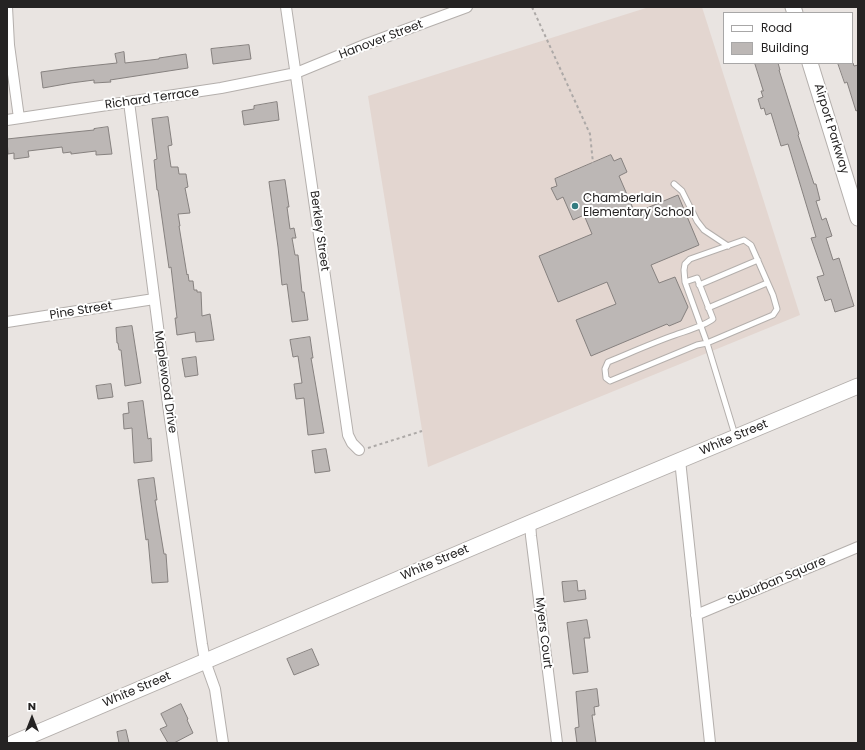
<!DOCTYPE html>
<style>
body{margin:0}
#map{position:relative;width:865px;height:750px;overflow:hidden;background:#e9e4e1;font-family:Poppins,sans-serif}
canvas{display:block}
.frame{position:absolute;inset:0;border:8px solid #252323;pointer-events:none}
.legend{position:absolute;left:723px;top:12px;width:130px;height:52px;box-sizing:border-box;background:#fff;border:1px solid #a8a7a7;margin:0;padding:5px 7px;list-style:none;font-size:12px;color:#252323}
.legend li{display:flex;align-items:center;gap:8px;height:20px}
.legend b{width:20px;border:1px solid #a8a7a7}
.north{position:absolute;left:12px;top:698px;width:40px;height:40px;-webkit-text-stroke:3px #fff;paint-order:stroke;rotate:0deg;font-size:11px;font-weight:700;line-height:16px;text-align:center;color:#252323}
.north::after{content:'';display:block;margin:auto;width:14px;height:18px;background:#252323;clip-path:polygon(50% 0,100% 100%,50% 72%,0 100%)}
</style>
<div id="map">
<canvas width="865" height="750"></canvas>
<div class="frame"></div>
<ul class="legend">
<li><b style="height:5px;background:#fff"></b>Road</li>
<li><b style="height:11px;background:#bcb7b5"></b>Building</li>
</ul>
<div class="north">N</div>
</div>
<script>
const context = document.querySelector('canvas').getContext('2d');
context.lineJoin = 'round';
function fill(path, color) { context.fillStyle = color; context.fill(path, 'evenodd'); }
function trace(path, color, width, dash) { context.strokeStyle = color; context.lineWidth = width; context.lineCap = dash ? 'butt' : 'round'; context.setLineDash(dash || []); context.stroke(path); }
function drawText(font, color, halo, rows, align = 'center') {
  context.font = font + ' Poppins,sans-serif'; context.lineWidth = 4; context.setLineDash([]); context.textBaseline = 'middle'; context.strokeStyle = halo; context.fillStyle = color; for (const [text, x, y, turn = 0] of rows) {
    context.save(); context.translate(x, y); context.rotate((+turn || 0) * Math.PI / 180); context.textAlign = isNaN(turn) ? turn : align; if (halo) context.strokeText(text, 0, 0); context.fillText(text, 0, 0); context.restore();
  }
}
const built = new Path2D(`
 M649,7H702L800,315L428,467L368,96Z`);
const building = new Path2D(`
 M249,45L251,59L213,64L211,49Z
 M124,52L125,63L159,59V58L186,54L188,68L110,80L111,82L94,83V80L71,83L43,88L41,72L70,68L117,63L115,54Z
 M755,63H778L780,70H779L799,134L798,135L814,184H816L820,200L816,201L822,220L826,218L832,236L826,238L833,260L839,258L854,306L835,312L831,299L825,301L817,277L824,275L811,238L816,237L788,144L781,146L771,113L766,115L764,108L761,109L758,99L763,97L761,91H763Z
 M838,63H853L854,66L858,65V110L856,111L847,82L845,83Z
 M277,102L279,120L244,125L242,111L254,109V106Z
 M168,117L172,145L168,146L171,167H178L179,174H186L188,187L185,188L190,213L178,214L180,226H179L187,275L188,274L189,281H193L194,290H197V292H201L202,316L210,314L214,340L196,342L195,332L177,335L175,318H177L171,267L169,268L158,190H157L154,160L157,159L152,119Z
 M108,127L112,154L96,155V151L71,154V152L63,153L62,147L28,151L29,157L14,159V153L8,154L7,139L35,136L94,130V129Z
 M611,155L614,161L621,158L627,172L619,176L635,213L678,195L699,245L651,265L659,283L675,277L688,307L681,321L669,326L667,324L591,356L576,320L616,304L607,282L558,302L539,256L592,234L584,215L573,220L563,197L557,200L551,188L557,186L555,179Z
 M285,180L289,207H287L290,229L294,228L296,238H292L295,255H298L302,292H304L308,320L292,322L287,284L282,285L278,247L269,182Z
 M132,326L141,383L125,386L121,350H119L118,343H117L116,328Z
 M310,337L313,358H311L324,433L308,435L304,398L296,399L294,384L302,383L298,356L293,357L290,340Z
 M196,357L198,375L185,377L182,359Z
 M111,384L113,397L98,399L96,386Z
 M143,401L148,439L151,438L152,461L134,463L132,428L124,429L123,414L129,413L128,403Z
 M326,449L330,471L315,473L312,451Z
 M154,478L157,500H155L164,554H166L168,582L152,583L148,539L146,540L138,480Z
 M577,581L578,591L585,590L586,599L564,602L562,582Z
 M587,620L590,638H584L588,672L573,674L567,623Z
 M312,649L319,665L294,675L287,659Z
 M597,689L599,706L594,707L595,715H592L596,743H577L575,728L579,727L576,692Z
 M181,704L188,719L187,720L193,733L174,743H168L160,729L167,726L161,714Z
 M126,730L129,743H119L117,732Z`);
const path = new Path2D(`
 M532,7L590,134L593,163
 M368,448L422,431`);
const lane = new Path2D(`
 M674,184L682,191L697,221L704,230L728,246
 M685,282L697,278L713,319C704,326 686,331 675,335C652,343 630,353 608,362L605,369L606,378L610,381L697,345L707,343L773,315L777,309L773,295L751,245L744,240L690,259L685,264L684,270L685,282L707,343L735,435
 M699,285L758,260
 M708,308L767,283`);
const street = new Path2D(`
 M7,7L9,45L19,118
 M286,7L348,435L352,443L359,450
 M129,102L169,412L202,644L205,661L215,689L223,743
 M7,120L221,88L296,73L364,45L467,7
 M7,322L154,299
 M680,460L710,743
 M530,523L531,536L557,743
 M696,615L858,547`);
const secondary = new Path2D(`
 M793,7L795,13
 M810,63L858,218
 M13,743L530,523L858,386`);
const markers = [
 [575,206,4,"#337c80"]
];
const streetNames = [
 ["Hanover Street",381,40,-21],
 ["Richard Terrace",152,99,-8],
 ["Airport Parkway",831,129,73],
 ["Berkley Street",319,231,82],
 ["Pine Street",81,311,-9],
 ["Maplewood Drive",165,382,82],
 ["White Street",734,438,-23],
 ["White Street",435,563,-23],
 ["Suburban Square",777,581,-23],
 ["Myers Court",543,633,83],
 ["White Street",137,690,-23]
];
const poiNames = [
 ["Chamberlain",583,199],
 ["Elementary School",583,213]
];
fill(built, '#e3d6d0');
fill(building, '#bcb7b5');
trace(building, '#86817f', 1);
trace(lane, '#b4afac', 7);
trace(street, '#b4afac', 12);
trace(secondary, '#b4afac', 17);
trace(path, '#ada9a7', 2, [3, 3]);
trace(lane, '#fff', 5);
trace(street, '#fff', 10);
trace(secondary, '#fff', 15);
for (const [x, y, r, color] of markers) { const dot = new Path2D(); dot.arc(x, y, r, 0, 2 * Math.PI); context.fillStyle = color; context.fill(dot); trace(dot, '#fff', 1.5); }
drawText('12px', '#252323', '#fff', streetNames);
drawText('12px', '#252323', '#fff', poiNames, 'left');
</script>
